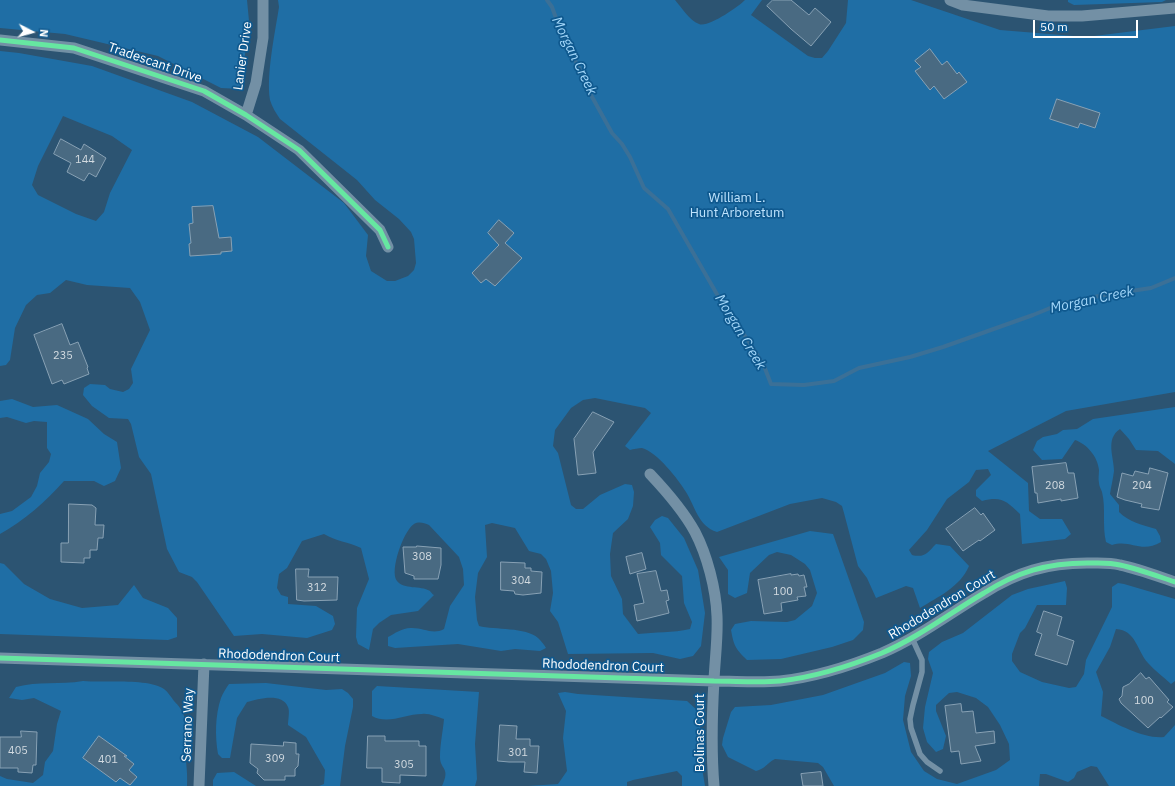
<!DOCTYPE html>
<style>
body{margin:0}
#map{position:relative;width:1175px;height:786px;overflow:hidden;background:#2c5472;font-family:"IBM Plex Sans",sans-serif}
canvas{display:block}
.north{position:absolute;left:12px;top:12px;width:40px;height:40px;-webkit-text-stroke:3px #0f598f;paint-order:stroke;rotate:96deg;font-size:11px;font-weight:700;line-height:16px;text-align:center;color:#fff}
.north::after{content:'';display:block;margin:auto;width:14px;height:18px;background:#fff;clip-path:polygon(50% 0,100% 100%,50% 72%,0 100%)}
.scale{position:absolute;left:1033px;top:20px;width:105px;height:18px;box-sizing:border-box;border:2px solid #fff;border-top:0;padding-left:5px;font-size:12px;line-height:14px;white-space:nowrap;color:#fff;-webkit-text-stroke:3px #0f598f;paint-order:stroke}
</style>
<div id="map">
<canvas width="1175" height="786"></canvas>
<div class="north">N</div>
<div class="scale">50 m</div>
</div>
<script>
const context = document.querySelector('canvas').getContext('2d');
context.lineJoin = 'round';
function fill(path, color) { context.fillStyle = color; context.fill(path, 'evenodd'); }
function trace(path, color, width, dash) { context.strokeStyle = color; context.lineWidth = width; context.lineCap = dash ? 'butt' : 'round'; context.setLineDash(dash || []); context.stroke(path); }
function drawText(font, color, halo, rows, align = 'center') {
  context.font = font + ' "IBM Plex Sans",sans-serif'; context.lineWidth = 3.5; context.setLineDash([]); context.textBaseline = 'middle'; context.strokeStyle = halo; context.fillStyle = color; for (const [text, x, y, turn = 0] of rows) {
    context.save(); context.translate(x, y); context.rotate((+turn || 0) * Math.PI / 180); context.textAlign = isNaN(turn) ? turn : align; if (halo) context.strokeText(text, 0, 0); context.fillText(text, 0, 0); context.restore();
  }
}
const green = new Path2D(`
 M0,0H247L249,21L241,89L221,88L158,56L65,34L0,28Z
 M278,0H675C682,8 689,20 699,24C708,28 738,7 745,0H762L751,15L808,56L815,58H822L828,51L846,23L848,0H911L1000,30L1086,37L1175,26V392L1066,411L988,451L1028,483L1029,511L1040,519H1062L1071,534L1065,539L1022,544L1020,514C1006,501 1002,496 982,501L976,496V490L991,475L988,469L976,470L969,482L947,499L927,530L909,550L912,555C925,558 927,553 936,544L950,546L969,566C960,587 938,597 920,608L913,588L906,586L876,598L867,578L858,566L844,513L842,506L836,502L822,498L790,504L717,532C698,526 695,506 686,492C678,479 657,452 642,448C639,448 633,449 630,450L625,446L651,413L645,408L595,398L583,400L571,408L555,430L553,446L558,453L571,505L576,509H583L600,495L625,484L632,485L634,492L633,506L628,519L613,533L610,554L611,576L622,599L623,614L638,634C655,632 673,633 690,629L692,622L684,603L682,576L661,555L660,543L650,527L655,520L662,516L668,518L684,538L698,570L705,613L701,646L693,656L680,659L653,653L568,654L558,622L550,611L553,593L551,571L546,559L541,554L529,551L515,528L492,523L485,525L487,557L478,573L475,597L477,620L479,626C495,630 526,627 538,638C541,641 544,644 546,648L540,651L515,649L501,651L458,644L395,648L388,646V637C395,633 404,627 412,628C424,628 433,635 444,629L450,606L464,585L463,569L459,557L429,525C424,523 419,521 414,524C404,530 389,571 397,581C404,590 420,585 430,591C430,591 433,595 434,595L418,611L391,615L379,623L373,629L369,650L358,644L356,637L357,608L369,579L361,548C349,542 335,541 324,534L302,541L287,568L279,574L277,588L281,595L288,597V604L316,606L333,616L335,624L332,630L307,638L262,634L234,636L197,582L192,577L179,572L167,549L151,474L139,457L131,424L128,419L109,418L92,406L83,395L84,388L90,384L105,385L110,389L123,392L129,389L133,383L131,369L150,330L140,302L130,288L87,285L66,280L50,293L37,295L26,305L15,328L10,360L6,365L0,366V51L19,53L92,66L192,102L258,137L344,203L368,235L366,256L371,271L387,281H395L408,276L414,270L416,263L414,239L411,232L399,219L375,200L357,180L280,119C276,113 272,107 270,100C266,75 275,33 279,7ZM63,116L112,136L132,150L110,193L104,212L96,221L76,214L38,195L32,185L38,166Z
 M1068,0H1166L1162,2L1074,5L1068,2Z
 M12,399L33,407L57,405L88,419L104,434L117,442L121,468L115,481L104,486L94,481H64C46,501 24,521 0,534V514L12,511L31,497L37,486L40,473L49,462L51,454L47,448V422L34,421L26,423L7,417L0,418V401Z
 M1175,407V464L1158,451L1136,450L1129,439L1120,429C1105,439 1114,457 1114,471C1113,479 1111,487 1110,494L1119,505V512C1129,522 1142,525 1156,529L1160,536L1161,542C1141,554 1131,539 1112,545L1106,542C1102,526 1106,508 1102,492C1101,489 1099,486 1099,483C1098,479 1099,474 1099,470C1098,457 1087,444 1075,440L1062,459L1042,460L1033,450L1037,441L1043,437L1057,434L1063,430L1077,429L1093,419Z
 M810,531L833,534L864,622L863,630L853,640L832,647L781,659L747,660C735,648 734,646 731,630L735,624L751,621L787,622L795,620L812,606L817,593L810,570L805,564L791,555L777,552L769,555L750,573L747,593L735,598L728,594V570L719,557Z
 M0,563L4,564L24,584L50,599L82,608L118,605L134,585L143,598L168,608L177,618V637L168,640L0,634Z
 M1065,581L1067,588L1066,605H1037L1025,628L1020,633L1012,654V661L1020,672L1042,682L1069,688L1076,687L1084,674L1086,660L1112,607V587L1118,583L1124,584L1175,599V681L1171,684C1164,677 1155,671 1148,663C1137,651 1136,630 1116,629L1110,647L1096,672L1103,692L1101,716C1119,725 1144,739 1164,737L1175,725V786H1109L1097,767L1091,766L1077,772L1074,778L1068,782L1046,774H1040L1039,786H834L823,767L818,763L775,759C767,763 765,769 756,771L728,757L722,745L723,738L731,712L735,707L771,705L823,695L885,673L904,662L910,663L911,676L905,696L903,720L911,752L924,771L937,779L957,784L996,770L1010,760L1009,744L1000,725L988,707L976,698L957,692L949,693L936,705V711L946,736L943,749L936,752L927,742L923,728L925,707L933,673L928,659L929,652L942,642L963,633L1012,595L1028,589Z
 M83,681C103,683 148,678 164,689C168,692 171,697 174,701C179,706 183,711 185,719C187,726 185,736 185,743C185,758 188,771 187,786H0V776L7,779L33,783L43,775L45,762L53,751L57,724L61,711L34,698L22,700L9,698L16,687C38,681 60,685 83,681Z
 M266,683L326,690L342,689L348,693L353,699V707L345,746L340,786H319L324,784L325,770L306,737L288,725C288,720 290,711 288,707C282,692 258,699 247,702L237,718L230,758H222L218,754C215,736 215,716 221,698C223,693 226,688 229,684Z
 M377,686L479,692L475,744L477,779L475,786H442C451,767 440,770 440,757C440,744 443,731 444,719C437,717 429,713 422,714C405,714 388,725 372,716V691Z
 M565,692L578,694L687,701L698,711L700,719L701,762L705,786H682V776L677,771L633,780L627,782V786H528L558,784L567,771L563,738L566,711L558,693Z
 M234,772L256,786H213V780L217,773Z`);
const stream = new Path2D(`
 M547,0L552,7L564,40L586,81L591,95L612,133L622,144L630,157L644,188L668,209L718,296L751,345L764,366L771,384L804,385L834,381L859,368L910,357L943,347L1033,315L1060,304L1104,295L1151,288L1175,278`);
const building = new Path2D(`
 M773,0H791L809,15L815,8L831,22L811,46L791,29L767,6Z
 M930,49L942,65L947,61L957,74L959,72L967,82L944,99L934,86L930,90L915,71L921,67L915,61Z
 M1057,99L1100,113L1095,128L1080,123L1078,128L1050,119Z
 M61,139L81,150L84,144L106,158L96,177L89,173L84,181L67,172L71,163L54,154Z
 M213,206L219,238L231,237L232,251L221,252V254L190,256L189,244L191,243L189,224L193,223L192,207Z
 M499,220L514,233L505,243L522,258L495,286L486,279L481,283L472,273L499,245L488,233Z
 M62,324L70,345L78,342L88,367L87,368L89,374L64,384L62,380L52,384L34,335Z
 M593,412L614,422L593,452L596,473L578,475L574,439Z
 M1066,463L1068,473H1074L1078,498L1061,501V499L1038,503L1037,493H1035L1032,467Z
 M1150,468L1168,473L1159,510L1141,507L1142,504L1125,500L1117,497L1122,473L1133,476L1135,471L1148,474Z
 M69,504L92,505L96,508L95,525H104L103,538H98L97,550H90V558H84V563L61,562V543H68Z
 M975,508L981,515L983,513L995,530L980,541L979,540L963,551L946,529Z
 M417,546L441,548V565L438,579H414V576L405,573L403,547H416Z
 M642,553L646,569L630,574L626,557Z
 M501,562L525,563V568H531V571L542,572L541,593L523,595L515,594L514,591L501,590Z
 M296,569H309L308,577H338L337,600L304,601L297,600Z
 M656,571L661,591L667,590L669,600L666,601L669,613L637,621L634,605L644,603L637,574Z
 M791,574V575L798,574L799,576L804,575L807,587H804L806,596L797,597L798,600L781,603L782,611L764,614L758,580Z
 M1044,611L1062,617L1057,635L1074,641L1067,665L1035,655L1042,634L1037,632Z
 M1141,673L1146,679L1149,677L1169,700L1167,702L1173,707L1161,718L1160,717L1148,728L1121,703L1119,699L1122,696L1123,687L1129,684Z
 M961,704L962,712L973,711L976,733L994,731L995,743L975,746L981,761L961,764L959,751L951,752L945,706Z
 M500,725L517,726L516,739H530V746H539L537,773L524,772L525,762H509L498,761Z
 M21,731L37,732L36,765H33L32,773L18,772V768H0V737H21Z
 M99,736L127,756H124L134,764L129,770L137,777L130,785L120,778L116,782L83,758Z
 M368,736H385V741H419V746H426V776L400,775V783L382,782V768H367Z
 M284,742L296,743V754H299L298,766L295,769V776H285V780H264L257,773L258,769L250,763L251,744L283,746Z
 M821,772L823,786H803L801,774Z`);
const service = new Path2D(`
 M912,638L922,660V672L913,705L910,719L911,728L920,754L927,762L940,771`);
const minor = new Path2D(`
 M950,0L963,5L1048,16H1082L1175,8
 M0,40L74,48L204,91L246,115L299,150L380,230L388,247
 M246,115L256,83L263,38V0
 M650,474C667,492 683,510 695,532C707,555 716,589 717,616C718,637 715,659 714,680C712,715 711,751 714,786
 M0,658L714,681C736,681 759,683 780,681C816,677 850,666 882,653C919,637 950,613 984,593C1017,572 1047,563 1087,563C1098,563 1109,562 1120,565C1139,569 1157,576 1175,582
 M199,786L204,664`);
const cycleway = new Path2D(`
 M0,40L74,48L204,91L246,115L299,150L380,230L388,247
 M0,658L714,681C736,681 759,683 780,681C816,677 850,666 882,653C919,637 950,613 984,593C1017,572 1047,563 1087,563C1098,563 1109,562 1120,565C1139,569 1157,576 1175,582`);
const numberNames = [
 ["144",85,160],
 ["235",63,356],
 ["208",1055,486],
 ["204",1142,486],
 ["308",422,557],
 ["304",521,581],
 ["312",317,588],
 ["100",783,592],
 ["100",1144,701],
 ["405",18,751],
 ["301",518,753],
 ["309",275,759],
 ["401",108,760],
 ["305",404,765]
];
const streetNames = [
 ["Lanier Drive",243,56,-82],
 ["Tradescant Drive",155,63,19],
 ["Rhododendron Court",942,605,-31],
 ["Rhododendron Court",279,656,2],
 ["Rhododendron Court",603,666,2],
 ["Serrano Way",188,725,-88],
 ["Bolinas Court",700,733,-90]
];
const parkNames = [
 ["William L.",737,198],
 ["Hunt Arboretum",737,213]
];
const waterNames = [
 ["Morgan Creek",574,56,64],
 ["Morgan Creek",1092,300,-12],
 ["Morgan Creek",740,332,59]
];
fill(green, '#1f6ea5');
trace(stream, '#3b7097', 4);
fill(building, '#496a82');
trace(building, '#88a1b4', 1);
trace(service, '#7390a5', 5.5);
trace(minor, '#7390a5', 11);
trace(cycleway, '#66e7a1', 5);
drawText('11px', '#d2dae0', null, numberNames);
drawText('13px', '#fff', '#0f598f', streetNames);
drawText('13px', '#bfe4fe', '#0f598f', parkNames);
drawText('italic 14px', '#a3d7fa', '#0f598f', waterNames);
</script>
